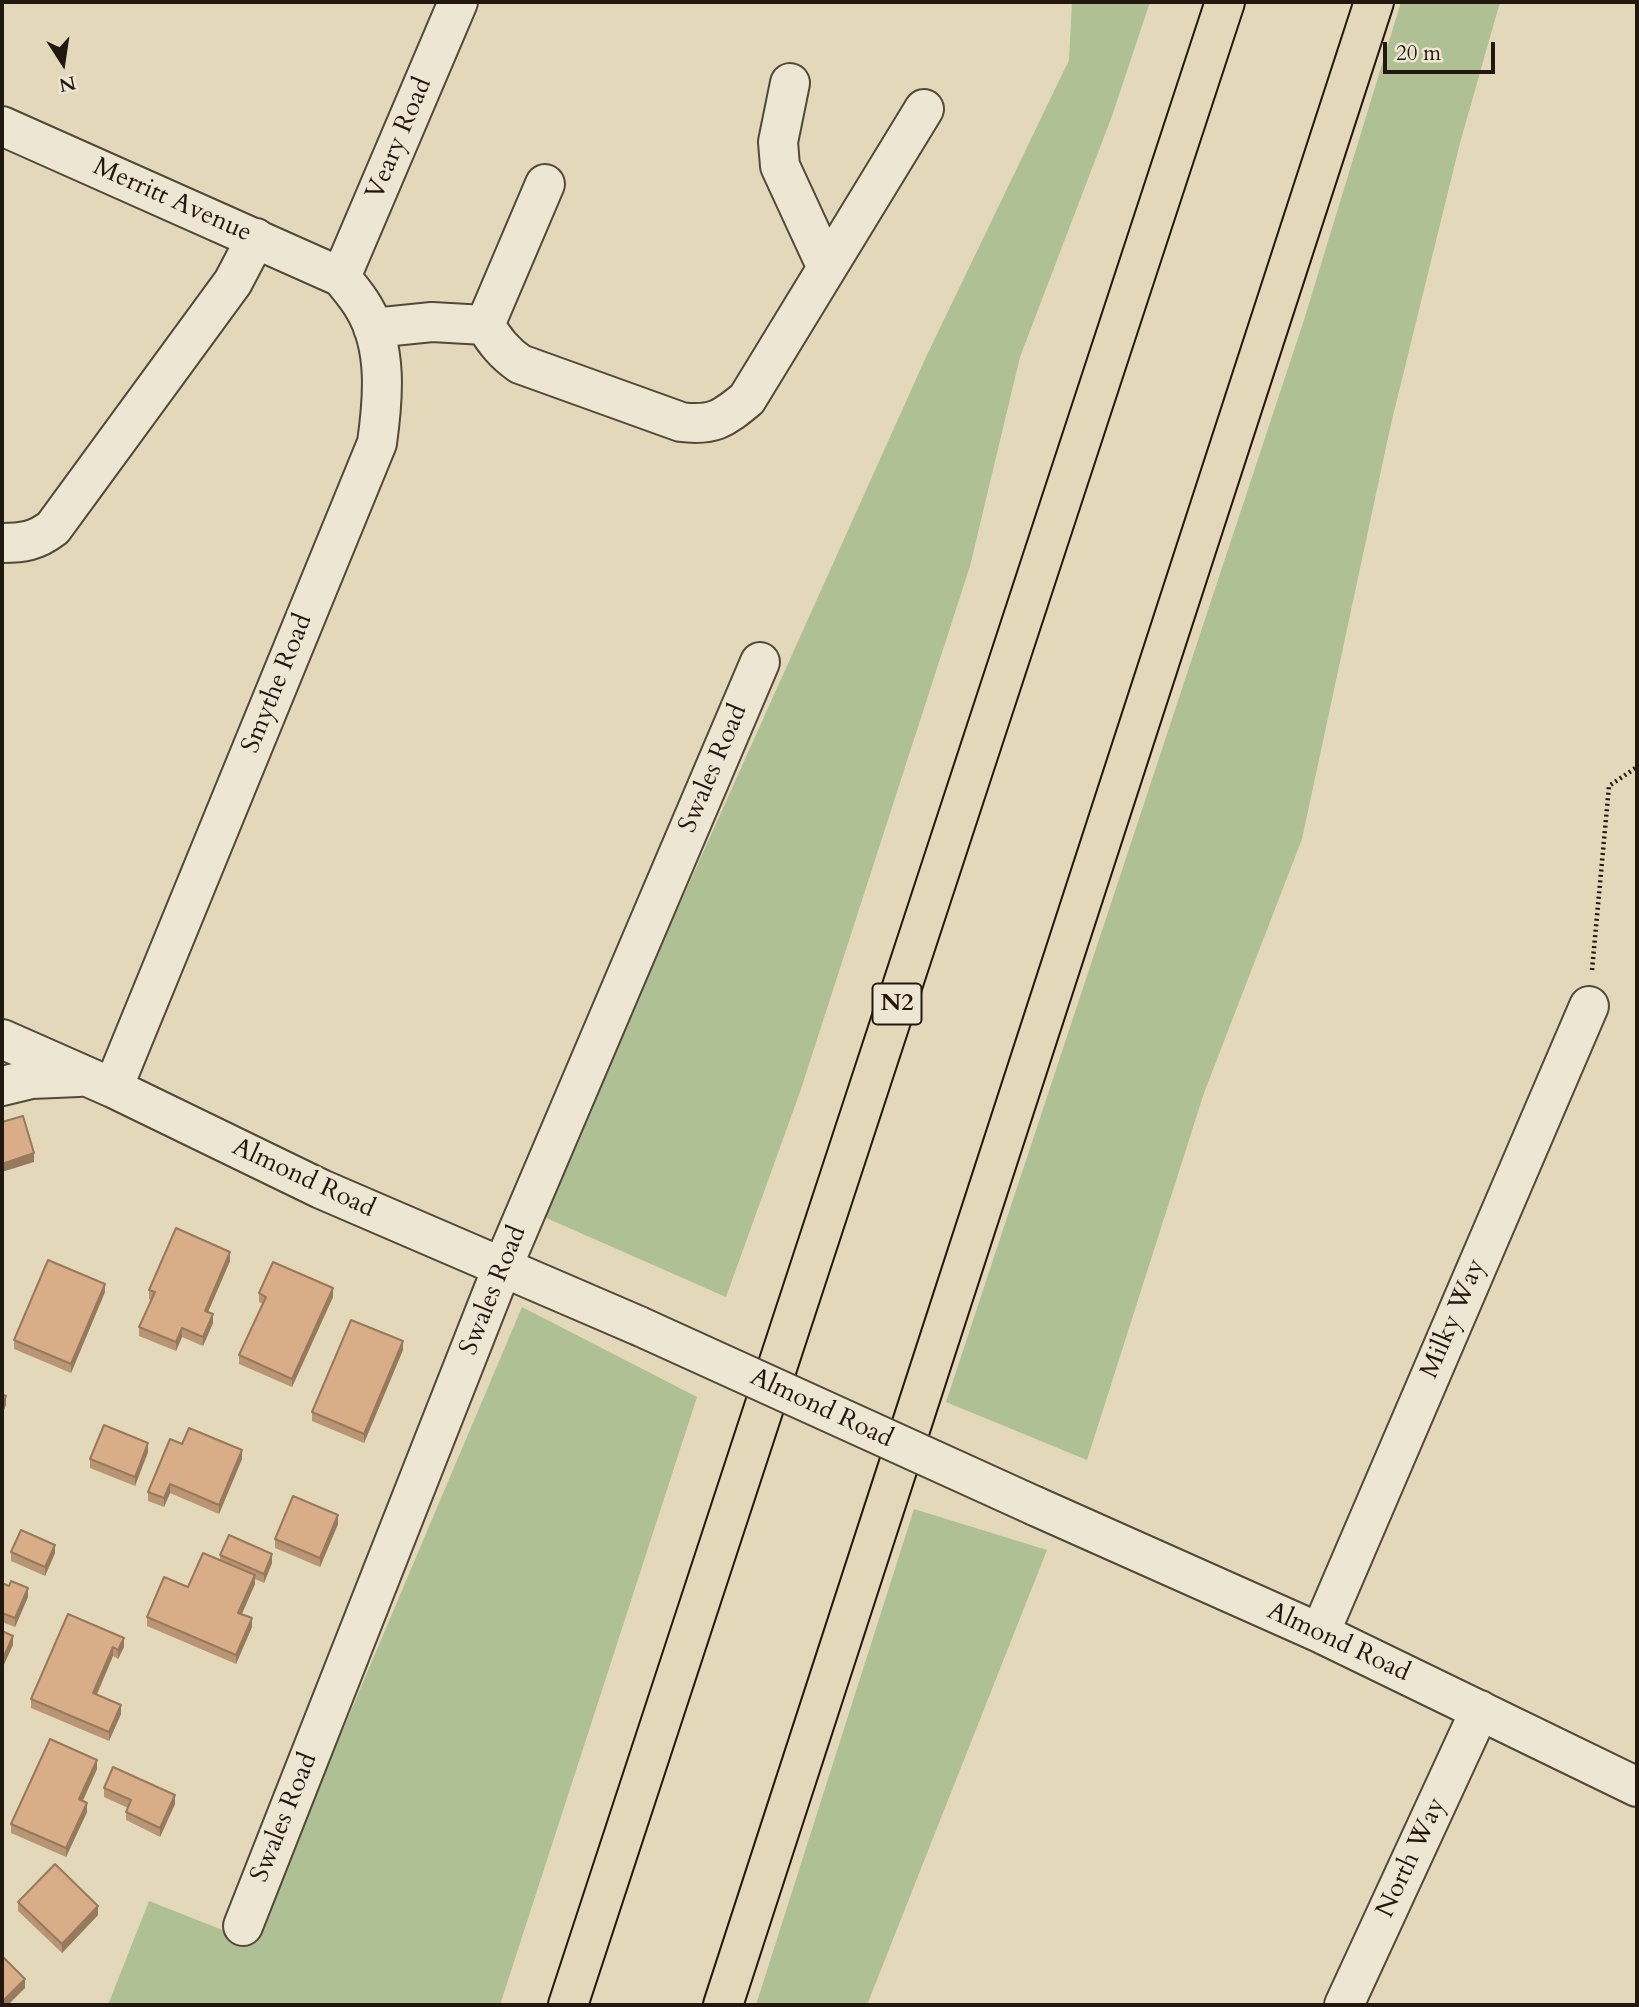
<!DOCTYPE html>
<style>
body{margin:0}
#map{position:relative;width:1639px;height:2007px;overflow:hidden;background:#e3d9ba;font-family:Cardo,serif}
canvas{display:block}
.frame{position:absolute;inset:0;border:4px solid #231810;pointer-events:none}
.north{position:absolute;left:28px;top:28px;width:70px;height:70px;-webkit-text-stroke:5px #ede6d2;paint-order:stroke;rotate:168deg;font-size:19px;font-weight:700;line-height:28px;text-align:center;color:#231810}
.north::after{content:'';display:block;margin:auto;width:24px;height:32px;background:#231810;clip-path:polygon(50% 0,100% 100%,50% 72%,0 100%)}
.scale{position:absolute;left:1383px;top:42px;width:112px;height:32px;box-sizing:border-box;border:4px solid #231810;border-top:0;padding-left:9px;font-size:21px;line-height:24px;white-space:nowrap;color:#231810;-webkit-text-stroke:5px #ede6d2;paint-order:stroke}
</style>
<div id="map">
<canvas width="1639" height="2007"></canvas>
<div class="frame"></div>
<div class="north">N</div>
<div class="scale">20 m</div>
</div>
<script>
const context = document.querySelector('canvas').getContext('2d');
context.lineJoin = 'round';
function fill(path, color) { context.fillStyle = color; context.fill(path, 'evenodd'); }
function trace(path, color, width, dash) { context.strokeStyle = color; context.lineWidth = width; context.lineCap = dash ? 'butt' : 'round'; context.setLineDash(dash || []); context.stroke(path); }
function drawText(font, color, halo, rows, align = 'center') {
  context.font = font + ' Cardo,serif'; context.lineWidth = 7; context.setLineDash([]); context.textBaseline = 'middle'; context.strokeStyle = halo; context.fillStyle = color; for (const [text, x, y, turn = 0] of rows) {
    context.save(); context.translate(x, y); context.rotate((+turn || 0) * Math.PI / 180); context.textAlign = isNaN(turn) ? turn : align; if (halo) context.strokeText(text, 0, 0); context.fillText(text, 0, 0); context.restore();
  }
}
const green = new Path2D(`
 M1072,2H1150L1112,116L1020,357L970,566L800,1092L726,1297L544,1217L660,948L926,357L1069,60Z
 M1401,2H1500L1460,143L1391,424L1302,839L1204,1093L1087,1460L946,1402L1304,320Z
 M522,1307L697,1397L500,2005H108L149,1901L253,1942Z
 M914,1509L1047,1550L867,2005H756Z`);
const path = new Path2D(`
 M1592,970L1609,786L1637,767`);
const minor = new Path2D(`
 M790,83L778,142L780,166L827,268
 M2,126L341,277C349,287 358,297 364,308C388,348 383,400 377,443L113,1088
 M341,277L458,2
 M485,325C495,341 504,353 520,364L681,422C713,426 723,419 747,399L924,109
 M485,325L545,184
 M373,328L432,322L485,325
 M2,543C23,543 36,541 53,528L233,282L256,238
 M2,1039L113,1088L321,1189L639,1326
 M2,1086L31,1079L79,1077
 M1035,1506L1320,1633L1637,1787
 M1320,1633L1589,1006
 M243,1926L502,1268L760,662
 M1344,2005L1480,1710`);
const highway = new Path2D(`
 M568,2005L1225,2
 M723,2005L1374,2`);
const minorBridge = new Path2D(`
 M639,1326L1035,1506`);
const wall = new Path2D(`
 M230,1261L208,1312L213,1323L203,1346L182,1337L176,1351L139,1336V1327L151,1300L149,1299V1290Z
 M105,1292L71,1373L14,1349V1340Z
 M259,1293L333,1297L292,1387L239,1364V1355L263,1304L259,1302Z
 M403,1350L364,1443L312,1421V1412Z
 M182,1444L242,1459L219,1514L170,1493L164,1507L148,1501V1492Z
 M148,1452L135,1486L90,1468V1459Z
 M338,1524L320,1567L275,1548V1539Z
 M11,1552L55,1553L45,1576L11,1561Z
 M220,1555L272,1563L264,1583L255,1579V1584L242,1614L252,1627L236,1664L147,1626V1617L188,1587L220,1561Z
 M2,1583L28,1597L15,1627L2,1622Z
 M68,1614L124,1647L118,1659L113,1656L97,1695L121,1714L109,1741L31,1708V1699Z
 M97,1769L83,1801L87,1812L66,1857L11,1833V1824Z
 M104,1788L175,1804L160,1837L126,1820V1812L128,1808L104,1797Z
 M18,1902L98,1915L62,1953L18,1911Z`);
const shadedWall = new Path2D(`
 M34,1153V1162L2,1172V1164Z
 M230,1252V1261L205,1319V1311Z
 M105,1284V1292L71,1373V1364Z
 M333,1288V1297L292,1387V1379Z
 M213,1314V1323L203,1346V1337Z
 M182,1328V1337L176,1351V1342Z
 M403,1341V1350L364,1443V1434Z
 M6,1396V1405L2,1415V1406Z
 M148,1443V1452L135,1486V1477Z
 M242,1450V1459L219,1514V1505Z
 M170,1484V1493L164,1507V1498Z
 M338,1515V1524L320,1567V1558Z
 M55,1545V1553L45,1576V1567Z
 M272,1554V1563L264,1583V1574Z
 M255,1575V1584L238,1622V1613Z
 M28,1588V1597L15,1627V1618Z
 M252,1618V1627L236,1664V1655Z
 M13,1636V1645L2,1669V1661Z
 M124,1638V1647L118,1659V1650Z
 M113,1647V1656L93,1702V1693Z
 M121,1705V1714L109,1741V1732Z
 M97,1760V1769L79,1808V1799Z
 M175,1795V1804L160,1837V1828Z
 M87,1803V1812L66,1857V1848Z
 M98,1906V1915L62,1953V1944Z
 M25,1979V1988L8,2005H2V2002Z`);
const building = new Path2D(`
 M23,1116L34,1153L2,1164V1122Z
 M176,1228L230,1252L205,1311L213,1314L203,1337L182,1328L176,1342L139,1327L155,1292L149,1290Z
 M48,1260L105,1284L71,1364L14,1340Z
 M273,1262L333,1288L292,1379L239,1355L266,1297L259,1293Z
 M351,1320L403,1341L364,1434L312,1412Z
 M2,1394L6,1396L2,1406Z
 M104,1425L148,1443L135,1477L90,1459Z
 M189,1428L242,1450L219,1505L170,1484L164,1498L148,1492L170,1439L182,1444Z
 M293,1496L338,1515L320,1558L275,1539Z
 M21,1530L55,1545L45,1567L11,1552Z
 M229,1535L272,1554L264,1574L220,1555Z
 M203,1553L255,1575L238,1613L252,1618L236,1655L147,1617L164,1577L188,1587Z
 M11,1581L28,1588L15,1618L2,1613V1583L9,1586Z
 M68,1614L124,1638L118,1650L113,1647L93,1693L121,1705L109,1732L31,1699Z
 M2,1631L13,1636L2,1661Z
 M50,1739L97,1760L79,1799L87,1803L66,1848L11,1824Z
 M113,1767L175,1795L160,1828L126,1812L131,1800L104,1788Z
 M55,1864L98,1906L62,1944L18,1902Z
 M2,1956L25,1979L2,2002Z`);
const shields = [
 [897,1004,49]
];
const shieldNames = [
 ["N2",897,1004]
];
const streetNames = [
 ["Veary Road",400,139,-67],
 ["Merritt Avenue",172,201,24],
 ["Smythe Road",278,684,-68],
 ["Swales Road",714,769,-67],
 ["Almond Road",303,1179,25],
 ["Swales Road",494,1291,-68],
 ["Milky Way",1454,1319,-67],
 ["Almond Road",821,1409,25],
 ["Almond Road",1338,1643,25],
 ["Swales Road",285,1818,-68],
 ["North Way",1412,1858,-65]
];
fill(green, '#aec094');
trace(minor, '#53483a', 42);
trace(highway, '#231810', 42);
trace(path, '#231810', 4.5, [2, 3.5]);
trace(minor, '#ede6d2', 38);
trace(highway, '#e3d9ba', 38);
trace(minorBridge, '#53483a', 42, []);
trace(minorBridge, '#ede6d2', 38);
fill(wall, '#ba9574');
fill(shadedWall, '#97795e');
fill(building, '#d8ad87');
trace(building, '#97795e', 2);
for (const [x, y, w] of shields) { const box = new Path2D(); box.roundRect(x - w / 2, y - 20.5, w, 41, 5); context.fillStyle = '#ede6d2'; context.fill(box); trace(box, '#231810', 2); }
drawText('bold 24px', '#231810', null, shieldNames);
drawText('26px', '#231810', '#ede6d2', streetNames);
</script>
